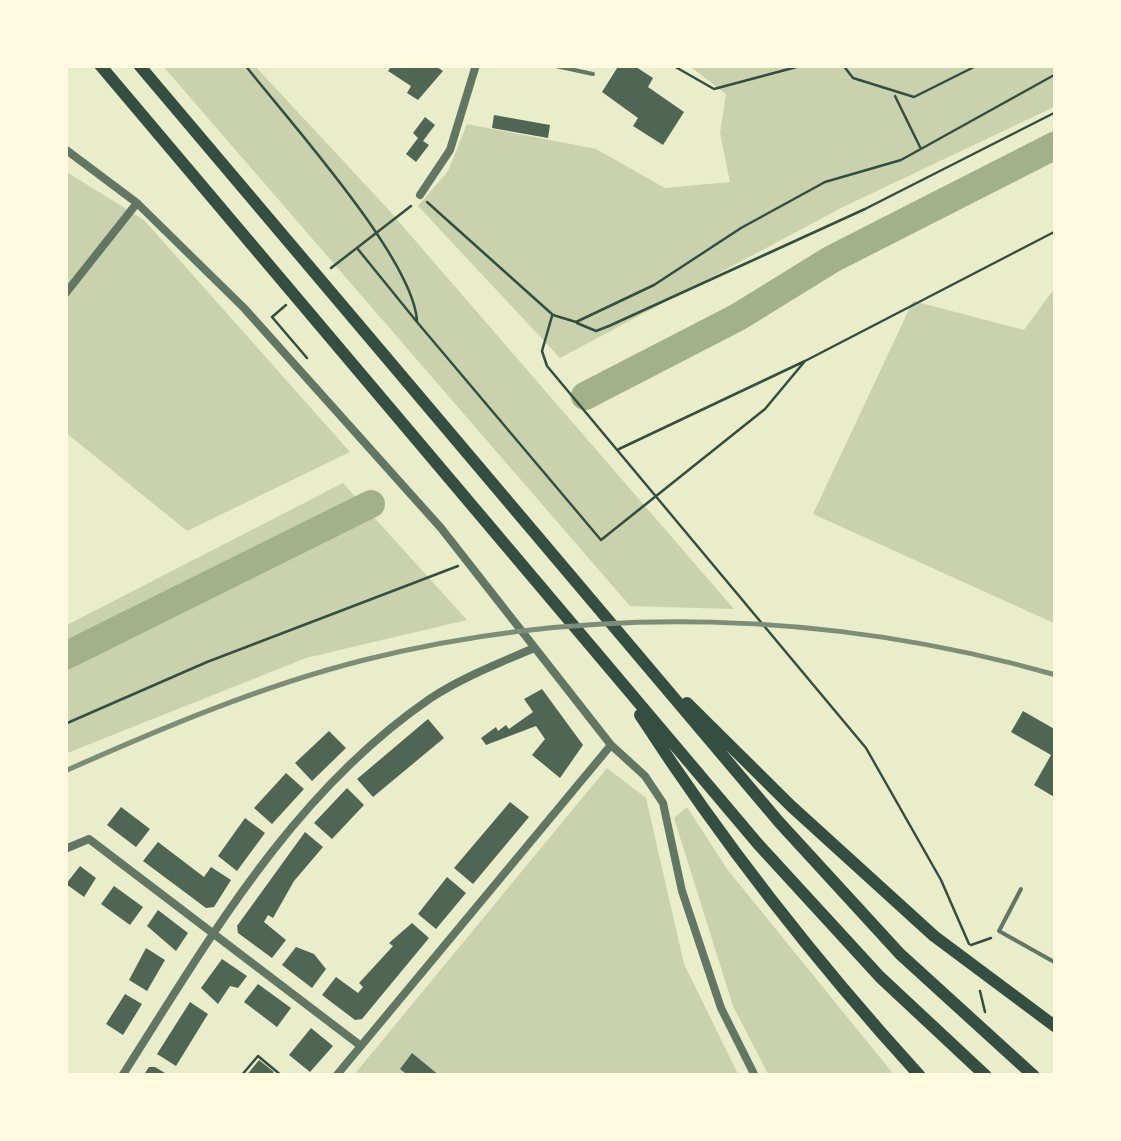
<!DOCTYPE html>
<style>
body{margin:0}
#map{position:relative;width:1121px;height:1141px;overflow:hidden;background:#e9edc9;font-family:Poppins,sans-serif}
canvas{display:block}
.frame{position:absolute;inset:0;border:68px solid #fefae0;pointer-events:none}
</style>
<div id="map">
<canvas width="1121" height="1141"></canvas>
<div class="frame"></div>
</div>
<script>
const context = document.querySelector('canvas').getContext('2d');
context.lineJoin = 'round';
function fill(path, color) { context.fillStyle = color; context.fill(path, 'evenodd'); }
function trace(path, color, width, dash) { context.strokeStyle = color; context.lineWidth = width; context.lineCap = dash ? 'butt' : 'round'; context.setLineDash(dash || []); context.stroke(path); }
const green = new Path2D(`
 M162,65H254L387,208L734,609L630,606Z
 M688,65H1056V106L841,208L560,358L418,206L448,171L467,124L596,149L665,188L730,182L720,133L726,94Z
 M65,171L144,220L350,452L187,531L65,432Z
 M1056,286V624L813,514L913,301L1024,330Z
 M343,483L467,620L306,658L65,754V626Z
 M607,768L646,798L684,964L739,1076H353Z
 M687,807L727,869L895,1076H769L733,1006L674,818Z`);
const river = new Path2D(`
 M585,396L738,317L832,259L1056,145
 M65,656L371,504`);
const building = new Path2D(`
 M392,65H434L443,71L418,100L407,93L411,86L388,71Z
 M619,65H633L653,78L648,87L684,112L663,145L633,126L638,118L602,92Z
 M494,115L550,125L548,138L492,128Z
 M425,117L435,125L423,141L429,145L416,162L406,154L418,138L413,133Z
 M542,689L583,745L560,778L532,755L545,739L536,726L486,745L481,738L496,727L498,731L506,725L509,729L533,712L524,699Z
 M1023,711L1056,730V798L1034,785L1051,755L1011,732Z
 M428,719L444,738L373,797L357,779Z
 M329,731L346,748L312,781L295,763Z
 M286,773L304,789L272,824L254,808Z
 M347,788L364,805L332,839L314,823Z
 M510,802L529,817L473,884L454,868Z
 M121,807L150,829L136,847L107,825Z
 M245,818L265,833L237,871L218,856Z
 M305,832L323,847L294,881L273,918L268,915L264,922L286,940L272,958L238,933L237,926Z
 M158,842L204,877L211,867L231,880L214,907L206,908L143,861Z
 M80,866L96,878L84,897L66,884Z
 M447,877L466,893L436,929L418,914Z
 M114,886L143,907L130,925L101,904Z
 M158,910L188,933L176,951L147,926Z
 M412,923L429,938L362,1019L355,1020L322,995L336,977L358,993L363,987L359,983L393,946L389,943Z
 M296,947L314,954L326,969L312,988L282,965Z
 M146,948L165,960L147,991L129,980Z
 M222,959L247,976L238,988L230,986L218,1004L201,988Z
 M258,984L291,1008L277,1027L244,1002Z
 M125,994L142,1004L123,1035L106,1024Z
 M190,1002L208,1014L176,1066L157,1054Z
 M311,1028L333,1046L310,1072L289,1055Z
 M412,1053L440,1076H409L400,1069Z
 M259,1060L274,1072L270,1076H246Z
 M149,1067H155L170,1076H143Z`);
const path = new Path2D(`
 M245,65C287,119 415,260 417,322L357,248
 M672,65L714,89L804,65
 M843,65L853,78L914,97L978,65
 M895,96L920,147
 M427,202L553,315L576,322L654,285L741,228L825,182L901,160L1056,74
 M331,268L411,206
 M286,305L272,317L307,358
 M552,316L542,351L547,366L866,748L941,880L969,944
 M417,322L601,540L765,409L805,361
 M577,323L596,331L609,326L865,209L1056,112
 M619,449L805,361L1056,231
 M65,724L207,662L458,566
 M971,945L991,938
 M980,991L985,1012
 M241,1076L258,1056L282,1076`);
const service = new Path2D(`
 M551,65L593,74
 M1021,889L999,931L1056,963`);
const minor = new Path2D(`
 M65,149L137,203L244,308L441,528L611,745L645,776L663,803L682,891L721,1008L755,1076
 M420,195L450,150L476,65
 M65,294L137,203
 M65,849L89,839L361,1046
 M122,1076C210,938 293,792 431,698C463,677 500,663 534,648
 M336,1076L611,745`);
const motorway = new Path2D(`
 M100,65L758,844L880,977L986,1076
 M139,65L779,822L900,954L1034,1076
 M687,703L791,806L934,936L1056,1027
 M640,715C723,843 817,963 920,1076`);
const rail = new Path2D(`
 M65,771C162,728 261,686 364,660C592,603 831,611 1056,675`);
fill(green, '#cad2ad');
trace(river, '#a3b18a', 28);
fill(building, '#4f6655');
trace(path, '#344e41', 2.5);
trace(service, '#617663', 4);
trace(minor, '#617663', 8);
trace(motorway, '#344e41', 12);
trace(rail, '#7c8e77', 5);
</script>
